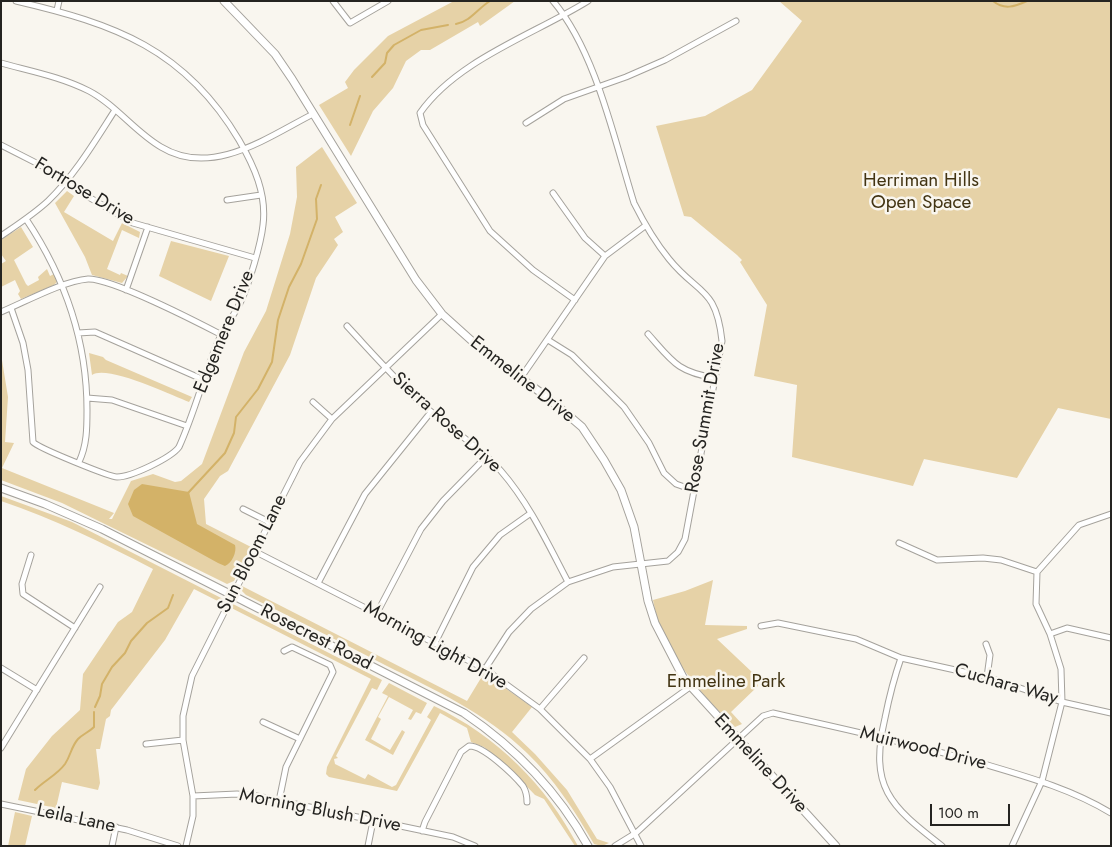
<!DOCTYPE html>
<style>
body{margin:0}
#map{position:relative;width:1112px;height:847px;overflow:hidden;background:#f9f6ef;font-family:Jost,sans-serif}
canvas{display:block}
.frame{position:absolute;inset:0;border:2px solid #252421;pointer-events:none}
.scale{position:absolute;left:930px;top:804px;width:80px;height:22px;box-sizing:border-box;border:2px solid #252421;border-top:0;padding-left:6px;font-size:15px;line-height:18px;white-space:nowrap;color:#252421;-webkit-text-stroke:4px #f9f6ef;paint-order:stroke}
</style>
<div id="map">
<canvas width="1112" height="847"></canvas>
<div class="frame"></div>
<div class="scale">100 m</div>
</div>
<script>
const context = document.querySelector('canvas').getContext('2d');
context.lineJoin = 'round';
function fill(path, color) { context.fillStyle = color; context.fill(path, 'evenodd'); }
function trace(path, color, width, dash) { context.strokeStyle = color; context.lineWidth = width; context.lineCap = dash ? 'butt' : 'round'; context.setLineDash(dash || []); context.stroke(path); }
function drawText(font, color, halo, rows, align = 'center') {
  context.font = font + ' Jost,sans-serif'; context.lineWidth = 5; context.setLineDash([]); context.textBaseline = 'middle'; context.strokeStyle = halo; context.fillStyle = color; for (const [text, x, y, turn = 0] of rows) {
    context.save(); context.translate(x, y); context.rotate((+turn || 0) * Math.PI / 180); context.textAlign = isNaN(turn) ? turn : align; if (halo) context.strokeText(text, 0, 0); context.fillText(text, 0, 0); context.restore();
  }
}
const green = new Path2D(`
 M454,1H515L483,24L480,26L478,22L430,50H421L406,61L393,88L373,111L351,156L319,105L348,88L345,82L354,70L388,36Z
 M779,1H1111V419L1058,408L1017,478L924,459L913,486L792,457L797,385L754,376L767,305L740,262L742,260L737,255L691,217L684,216L656,126L705,116L752,90L802,21Z
 M322,147L357,203L335,217L343,232L334,239L338,245L316,278L290,355L228,471L220,476L204,499L206,524L251,547L234,581L227,584L219,580L62,503L1,480V354L8,397L5,442L14,443L2,468L114,513L109,519H112L131,481L153,474L175,482L181,481L202,464L244,352L266,311L290,234L297,197L296,167Z
 M67,191L74,196L64,212L113,241L122,223L140,232L139,238L122,230L107,269L120,275L121,273L128,276L122,283L92,275L85,257L55,203Z
 M21,227L33,247L14,260L26,284L28,286L39,280L38,277L47,269L50,276L54,274L58,281L54,285L21,299L18,294L20,291L15,280L1,287V264L6,261L1,254V240Z
 M171,241L229,256L211,301L159,276Z
 M89,353L103,357L106,360L192,397L189,402C172,395 106,364 92,375Z
 M1,496L72,522L382,680L377,690L372,688L336,756L338,758L334,759L335,764L365,779L368,774L392,787L396,785L431,720L427,717L434,706C497,736 546,785 578,846H575L544,799L535,795L512,771L484,747L471,742L467,728L440,713L397,791L329,777L326,774L327,767L371,679L194,589L165,640L111,710L110,716L106,719L100,749H96L100,783L98,790L62,782L56,808L18,800L26,769L52,736L80,710L83,674L118,622L132,612L153,569C103,543 54,519 1,501Z
 M713,580L705,625L747,626V629L717,639L754,674L758,686L731,712L742,724L735,727C700,693 662,651 653,600L685,591Z
 M242,586L467,701L484,673L532,707L512,732L535,754L567,790L597,839L609,843L602,846L594,844C575,811 554,779 527,753C486,713 435,690 385,665C339,641 293,618 246,595L241,590Z
 M389,683L427,703L421,714L416,712L411,720L408,719L413,710L389,697L378,717L381,719L371,739L390,750L402,730L405,732L393,755L365,740L388,696L382,693Z
 M15,812L32,816L25,846H8Z`);
const water = new Path2D(`
 M142,484L189,492L197,524L235,545C237,552 232,563 225,566L218,563L133,516L128,504L134,490Z`);
const stream = new Path2D(`
 M993,1C1004,10 1014,7 1027,1
 M456,24C471,21 477,9 490,1
 M372,77L385,63L387,53L394,45L421,30L448,25
 M350,125L360,96
 M188,493L225,453L234,433L236,417L258,389L272,362L278,320L289,287L301,264L317,219L316,199L321,185
 M95,707L100,696L102,684L112,667L125,653L131,641L147,623L168,608L173,595
 M35,790C45,780 57,775 65,764C71,755 71,747 78,739C83,734 89,732 94,727V712`);
const street = new Path2D(`
 M333,1L350,23L388,1
 M57,10L59,1
 M1,63C30,71 62,77 89,91C116,105 135,132 161,147C212,178 268,137 313,114
 M526,123L564,99L626,77L665,60L736,21
 M1,145L52,171L80,192L133,223L255,258
 M553,193L585,238L605,256
 M227,200L261,195
 M26,219C64,276 87,340 87,410C87,428 87,445 79,462
 M1,236C17,225 34,214 48,201C75,175 95,141 115,110
 M126,290L148,227
 M575,300L533,270L490,231L423,125L420,113C457,60 535,34 588,1
 M11,308L23,343L28,370L33,442C38,448 110,477 117,477C131,477 171,458 179,447C194,414 203,378 217,344C223,329 234,316 241,301C249,284 261,244 263,225C267,194 254,166 239,140C185,49 115,24 16,1
 M1,312C25,302 63,281 88,279C111,278 197,322 222,335
 M347,326C374,355 399,384 429,410C453,431 480,447 501,471C529,503 548,544 568,582
 M78,333L95,332L204,380
 M648,334C672,361 677,372 715,378
 M548,340L572,355L624,407L649,443L664,473L676,484L693,490
 M520,379L605,256L645,226
 M87,398L112,400L187,426
 M313,402L332,419
 M243,509L269,522
 M899,543L937,560L983,558L1001,560L1037,572
 M254,551L485,669L540,709L590,759L610,787L641,846
 M31,555L22,584L23,594L75,628
 M318,583L365,494L431,412
 M377,613L421,529L443,501L487,456
 M761,626L778,623L856,639L901,658L987,677L1062,702L1111,713
 M1050,634L1067,628L1111,638
 M435,643L473,567L500,535L531,513
 M986,644L990,655L987,677
 M901,658C894,678 889,698 885,718C869,787 889,805 942,846
 M1,668L37,690
 M485,669L509,632L531,609L568,582L613,567L668,561L678,552L685,539L722,341C716,286 698,295 669,259C655,242 644,223 634,203C614,139 596,52 553,1
 M540,709L584,658
 M263,722L300,739
 M146,744L183,740
 M1,748L100,587
 M590,759L690,687
 M193,796L237,794L257,796L453,837L475,846
 M279,801L286,767L333,672L330,665L292,647L284,651
 M1,804L127,830L178,846
 M422,831L425,822L461,752L469,746C483,745 514,775 523,786C526,791 527,796 527,802
 M112,846L116,827
 M186,846L193,816V796L183,740V716L192,676L300,462L332,419L442,314
 M368,846L373,821
 M615,846L636,833L763,716L773,713C844,729 914,744 984,764C1028,777 1071,789 1111,813
 M1012,846L1042,781L1062,702L1061,669L1050,634L1036,604L1037,572L1079,525L1111,514`);
const secondary = new Path2D(`
 M224,1L275,54L292,79L416,280L442,314L483,351L547,397L582,427L604,460L621,490L634,527L648,601L655,623L684,679L836,846
 M1,488L45,504L102,529L464,713C516,748 557,790 588,846`);
const parkNames = [
 ["Herriman Hills",921,181],
 ["Open Space",921,203],
 ["Emmeline Park",726,682]
];
const streetNames = [
 ["Fortrose Drive",84,192,31],
 ["Edgemere Drive",225,332,-68],
 ["Emmeline Drive",522,380,38],
 ["Rose Summit Drive",706,418,-80],
 ["Sierra Rose Drive",446,423,42],
 ["Sun Bloom Lane",253,554,-63],
 ["Rosecrest Road",316,638,27],
 ["Morning Light Drive",435,646,29],
 ["Cuchara Way",1006,685,16],
 ["Muirwood Drive",923,749,14],
 ["Emmeline Drive",760,764,47],
 ["Morning Blush Drive",320,811,11],
 ["Leila Lane",76,819,12]
];
fill(green, '#e6d2a7');
fill(water, '#d3b268');
trace(stream, '#d3b268', 2);
trace(street, '#a5a29c', 7);
trace(secondary, '#a5a29c', 9);
trace(street, '#fff', 5);
trace(secondary, '#fff', 7);
drawText('19px', '#423413', '#f9f6ef', parkNames);
drawText('19px', '#252421', '#f9f6ef', streetNames);
</script>
